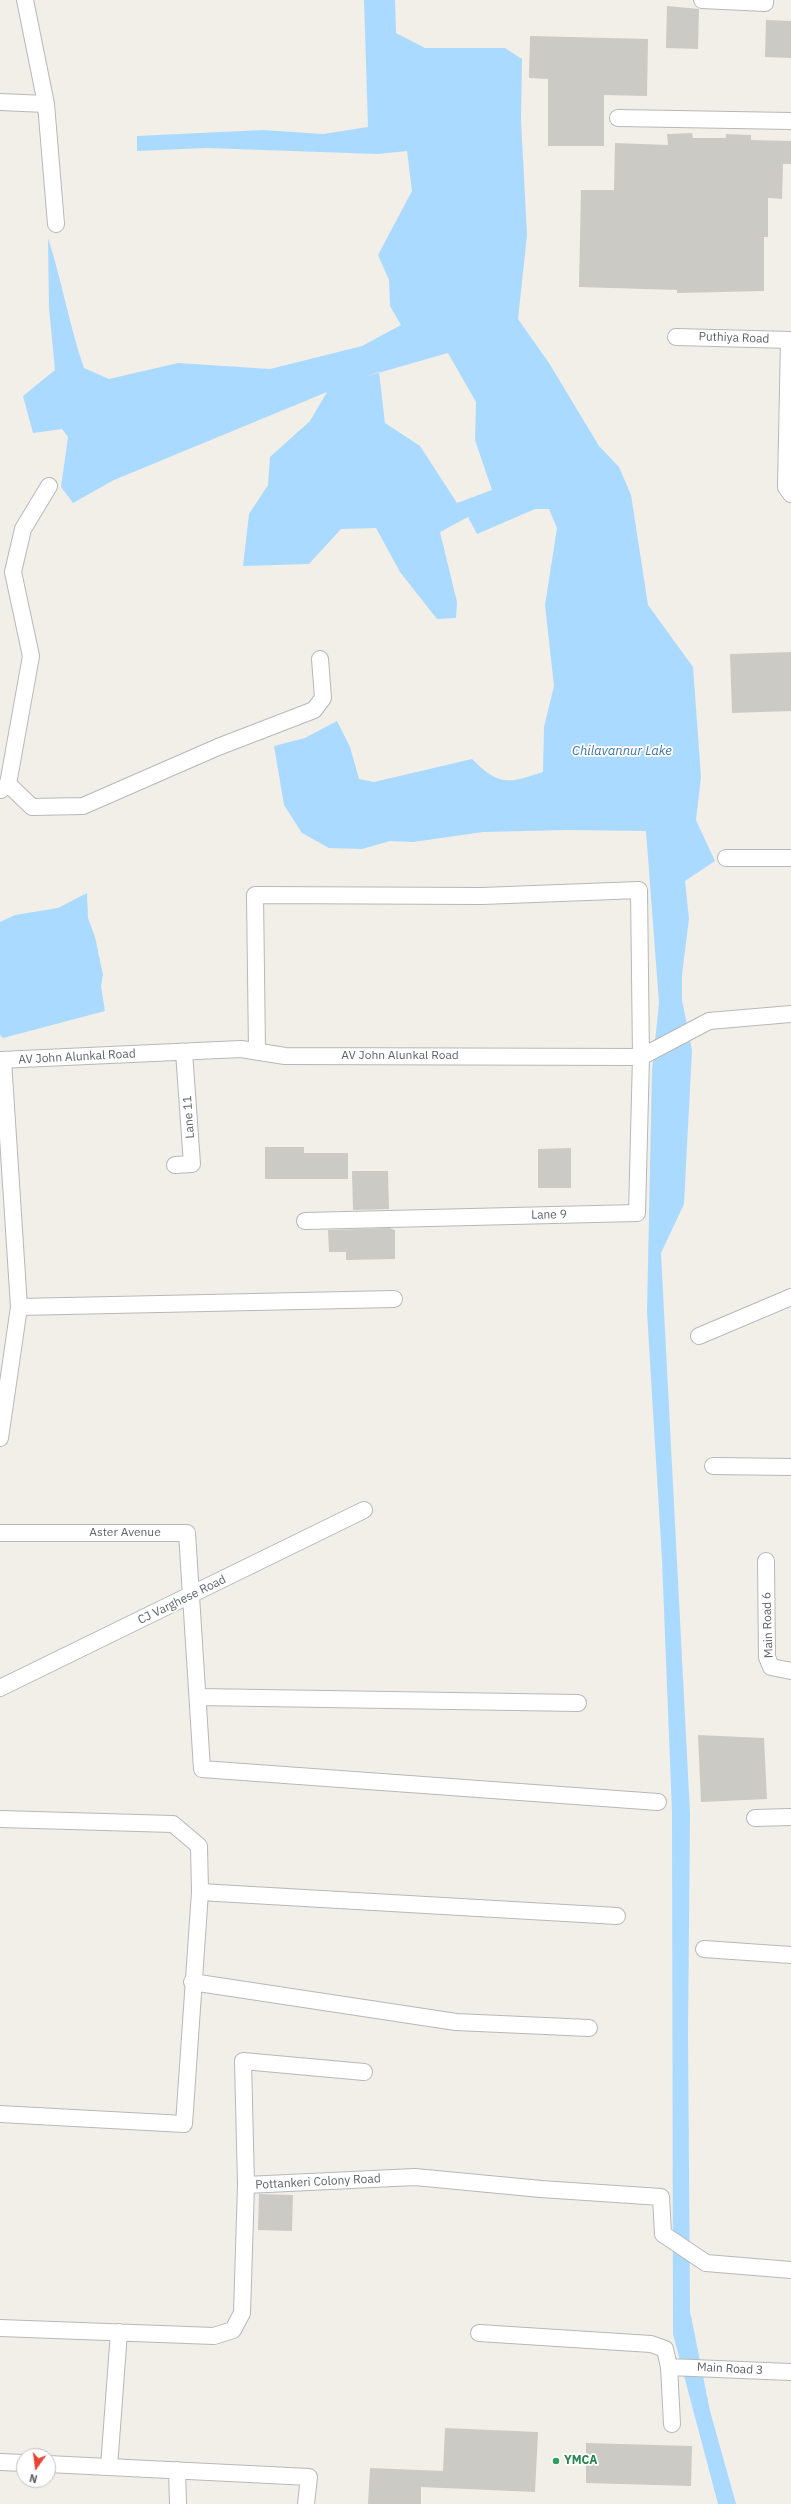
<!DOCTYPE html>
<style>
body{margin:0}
#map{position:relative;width:791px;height:2504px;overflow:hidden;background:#f1efe8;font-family:"IBM Plex Sans",sans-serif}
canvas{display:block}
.north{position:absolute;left:16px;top:2448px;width:40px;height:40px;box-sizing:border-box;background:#fff;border:1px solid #bfc1c3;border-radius:50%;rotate:194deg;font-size:11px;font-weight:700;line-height:16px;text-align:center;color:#5f6368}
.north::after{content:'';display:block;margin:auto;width:14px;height:18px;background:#ea4335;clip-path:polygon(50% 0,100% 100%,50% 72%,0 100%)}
</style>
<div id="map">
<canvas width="791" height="2504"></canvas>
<div class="north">N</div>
</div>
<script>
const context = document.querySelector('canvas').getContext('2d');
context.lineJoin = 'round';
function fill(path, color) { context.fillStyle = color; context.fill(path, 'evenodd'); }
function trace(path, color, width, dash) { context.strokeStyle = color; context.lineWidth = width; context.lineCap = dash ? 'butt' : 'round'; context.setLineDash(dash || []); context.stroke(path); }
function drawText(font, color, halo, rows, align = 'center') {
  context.font = font + ' "IBM Plex Sans",sans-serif'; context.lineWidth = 3.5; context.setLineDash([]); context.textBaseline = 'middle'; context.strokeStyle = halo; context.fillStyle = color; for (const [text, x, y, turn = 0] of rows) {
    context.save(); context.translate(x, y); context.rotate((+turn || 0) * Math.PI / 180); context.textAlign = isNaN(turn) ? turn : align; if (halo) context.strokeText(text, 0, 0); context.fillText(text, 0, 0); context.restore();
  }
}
const water = new Path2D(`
 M364,0H395L396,33L425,48H505L522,59L521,120L527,235L518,319L549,363L599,446L619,467L631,495L648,605L693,667L701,777L696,820L715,861L685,881L689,919L682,974V1000L692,1050L684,1204L661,1253L690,1813L688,2032L690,2311L710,2411L736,2504H718L673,2334L672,1812L662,1560L647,1312L652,1071L659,1003L646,831L567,830L483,832L413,842L390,841L362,849L329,848L302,833L284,805L274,746L305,738L337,721L350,747L359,779L374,782L472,759C500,787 509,783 543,772L544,727L554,686L545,605L557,528L549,509H535L477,534L468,517L440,532L457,602L456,618L437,619L400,572L376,528L341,529L309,564L243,566L249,514L268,485L270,457L310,421L327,392L114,480L73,503L61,487L68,437L62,429L33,433L23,396L55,370L49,308L48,238C62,281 69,325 84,368L109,379L178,363L270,369L362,346L401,325L390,306L389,280L378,255L412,191L407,151L378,154L206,148L137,151V136L263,130L323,134L368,127ZM448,353L476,402L475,440L492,490L457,503L420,446L385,423L379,372L364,377Z
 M87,893L88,918L95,937L103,975L101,986L105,1011L3,1038L0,1035V922L15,915L58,908Z`);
const building = new Path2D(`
 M667,6L699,9L698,49L666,48Z
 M766,20L791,21V58L765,57Z
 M530,36L648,39L647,96L604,95V146H548V79L529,78Z
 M692,133L693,138H726V134L751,135V140L791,141V164H783L782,199L768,198V237H764V291L677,293V290L579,287L581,190H614L615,143L668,145L667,134Z
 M791,652V711L732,713L730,654Z
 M265,1147H304V1153H348V1179H265Z
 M571,1148V1188H538V1149Z
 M352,1171H388L389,1209L353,1210Z
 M389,1228L395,1230V1259L346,1260V1252H329L328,1230Z
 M698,1735L764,1738L767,1799L701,1802Z
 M259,2194L293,2195L292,2231L258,2230Z
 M445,2428L538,2432L535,2492L421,2487V2504H368L370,2468L443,2471Z
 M586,2443L692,2446L691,2486L586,2483Z`);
const street = new Path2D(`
 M25,0L46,104L56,224
 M702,0L765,3V0
 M0,102L46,104
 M618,118L791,121
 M676,337L791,340
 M789,340L786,487L791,494
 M8,784L32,807L83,806L218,747L314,710L323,698L320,659
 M1,790L8,784L31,656L13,572L23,529L49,486
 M726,858H791
 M257,1051L255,895L482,896L639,890L641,1057L637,1213L305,1221
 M0,1060L241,1049L285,1056L641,1057L709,1021L791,1014
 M3,1060L19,1307L394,1299
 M175,1165L192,1164L184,1052
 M699,1336L791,1297
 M0,1438L19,1307
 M713,1466L791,1467
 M0,1533H187L202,1769L658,1802
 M766,1561L767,1657L771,1667L791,1671
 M0,1688L364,1510
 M199,1697L578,1703
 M755,1818L791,1817
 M0,1819L173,1824L199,1846L200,1892L184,2124L0,2114
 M200,1892L617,1916
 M704,1949L791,1955
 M192,1982L456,2022L589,2028
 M246,2185L243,2061L364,2072
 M0,2328L214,2336L233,2330L242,2313L246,2185L415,2177L541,2189L661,2197L663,2234L706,2263L791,2270
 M479,2333L651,2344L665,2349L669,2367L672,2424
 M669,2367L791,2372
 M0,2462L24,2463
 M48,2464L309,2477L306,2504
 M109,2467L119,2332
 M177,2470L178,2504`);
const markers = [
 [556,2461,4,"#2e9e5b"]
];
const streetNames = [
 ["Puthiya Road",734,338,2],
 ["AV John Alunkal Road",400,1056],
 ["AV John Alunkal Road",77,1057,-3],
 ["Lane 11",189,1117,-94],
 ["Lane 9",549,1215,-1],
 ["Aster Avenue",125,1533],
 ["CJ Varghese Road",182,1600,-26],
 ["Main Road 6",768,1625,-92],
 ["Pottankeri Colony Road",318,2182,-3],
 ["Main Road 3",730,2369,3]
];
const leisureNames = [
 ["YMCA",564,2461]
];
const waterNames = [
 ["Chilavannur Lake",622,751]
];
fill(water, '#aadaff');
fill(building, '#cccac5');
trace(street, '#b5b8bc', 18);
trace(street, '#fff', 16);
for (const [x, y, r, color] of markers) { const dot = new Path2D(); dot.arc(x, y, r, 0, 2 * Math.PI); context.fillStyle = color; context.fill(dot); trace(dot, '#fff', 1.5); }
drawText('12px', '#5f6368', '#fff', streetNames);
drawText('bold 12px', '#27864d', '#fff', leisureNames, 'left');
drawText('italic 13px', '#4174aa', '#fff', waterNames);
</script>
